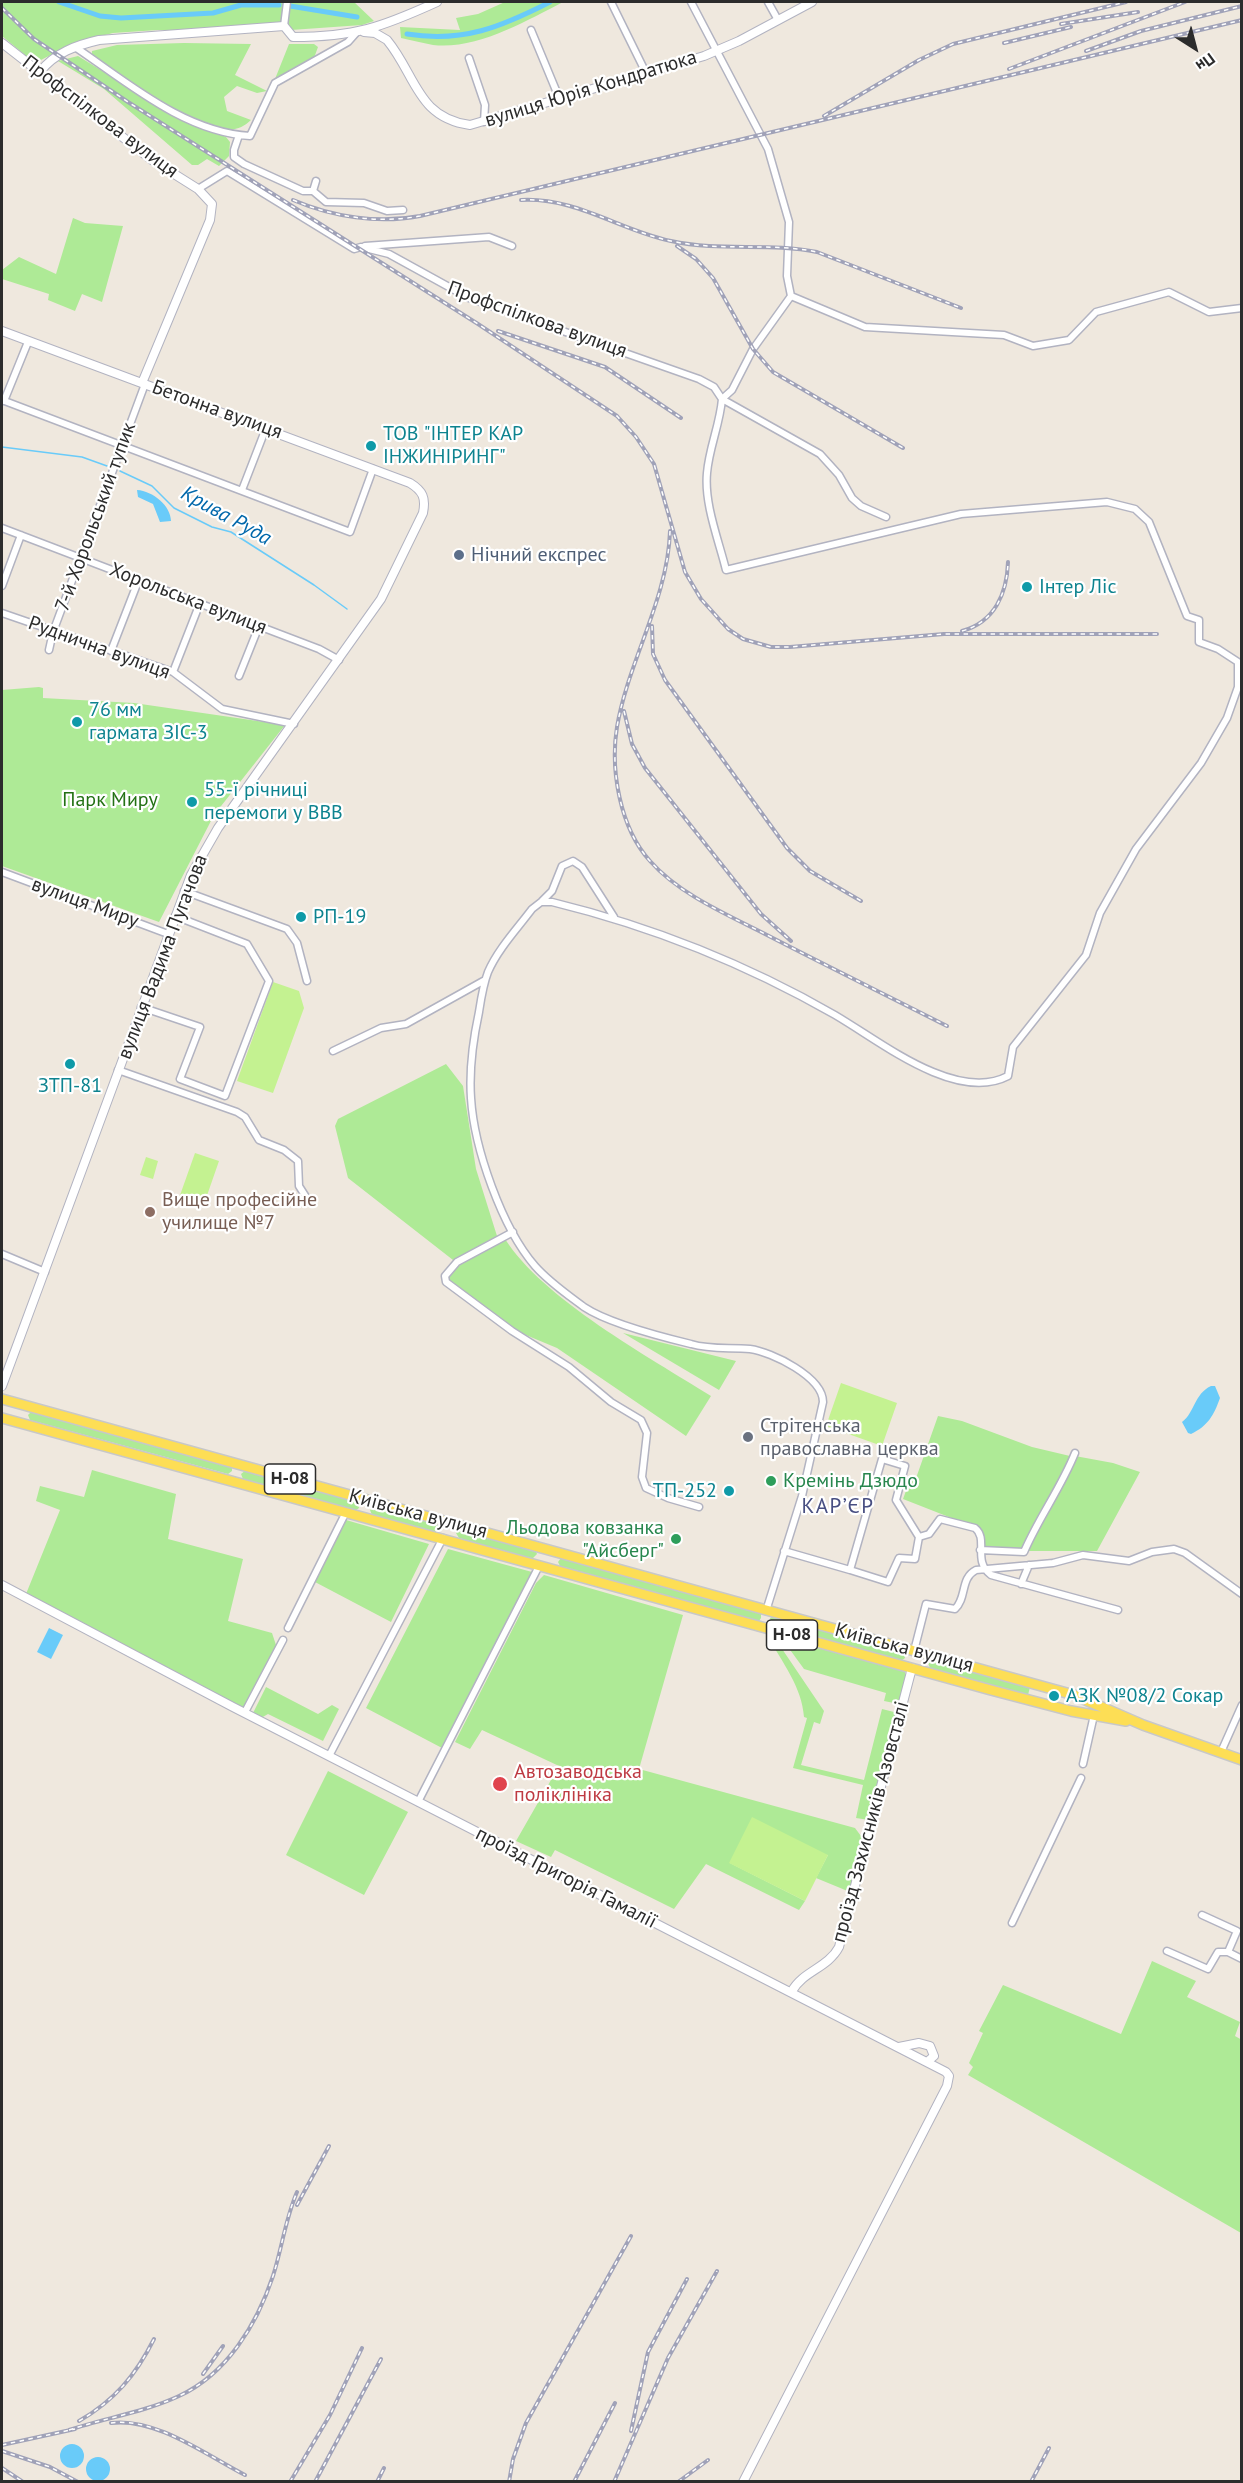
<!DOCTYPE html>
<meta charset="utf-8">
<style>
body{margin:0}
#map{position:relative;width:1243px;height:2483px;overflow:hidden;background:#efe8de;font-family:"PT Sans",sans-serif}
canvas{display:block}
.frame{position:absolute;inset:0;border:3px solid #2c2c2c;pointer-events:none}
.north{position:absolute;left:1165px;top:18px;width:60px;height:60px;-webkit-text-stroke:4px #fff;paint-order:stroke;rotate:144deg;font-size:16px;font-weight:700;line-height:24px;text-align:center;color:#2c2c2c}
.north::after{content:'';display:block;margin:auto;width:21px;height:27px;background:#2c2c2c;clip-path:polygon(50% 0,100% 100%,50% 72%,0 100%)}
</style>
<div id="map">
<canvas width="1243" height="2483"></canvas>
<div class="frame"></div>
<div class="north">Пн</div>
</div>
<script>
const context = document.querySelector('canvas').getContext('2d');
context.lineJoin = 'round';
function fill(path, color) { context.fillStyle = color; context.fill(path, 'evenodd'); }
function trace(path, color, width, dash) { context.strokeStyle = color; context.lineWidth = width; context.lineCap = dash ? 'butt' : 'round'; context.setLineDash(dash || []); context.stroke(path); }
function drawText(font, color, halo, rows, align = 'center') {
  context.font = font + ' "PT Sans",sans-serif'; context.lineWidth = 4.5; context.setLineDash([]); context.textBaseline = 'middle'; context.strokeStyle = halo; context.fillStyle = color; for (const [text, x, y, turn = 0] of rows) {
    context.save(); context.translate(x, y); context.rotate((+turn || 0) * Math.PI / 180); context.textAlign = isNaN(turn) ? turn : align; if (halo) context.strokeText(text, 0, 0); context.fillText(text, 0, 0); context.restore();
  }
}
const green = new Path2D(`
 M2,2H354L374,21L362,25L291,30H158L113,33L74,43L39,61L31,60L2,36Z
 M505,2H563C526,21 477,50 433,45C422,43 411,40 401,38L400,27L460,30L456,18L478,14Z
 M184,43L251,44L235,75L267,91L257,93L237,86L224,97L227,111L251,120C245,126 238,129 230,130C197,131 121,74 92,55V51L117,45Z
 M289,44H314L318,47L314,58L275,79Z
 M78,56L177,117L226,137L230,142L229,156L219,166L207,159L198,165H192L104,89L58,61Z
 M73,218L85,223L123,226L102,302L82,294L75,311L48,300L49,294L2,279V270L19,257L56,274Z
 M39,687L43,688V698L134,703L285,725L214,815L159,922L2,866V690Z
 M446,1064L463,1086L476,1169L497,1236L453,1260L348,1178L335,1126L338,1119Z
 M505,1239C543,1299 649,1357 711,1396L686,1436L557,1348L521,1333L449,1282L447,1277L465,1260Z
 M623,1333L736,1361L719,1390Z
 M32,1411L232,1467V1471L228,1474L30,1420L28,1415Z
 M938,1416L962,1421L1032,1447L1070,1456L1059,1484L1034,1525L1023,1549L984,1550L982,1530L903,1499L910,1480L915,1481Z
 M1075,1456L1113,1463L1140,1472L1097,1551H1027Z
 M92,1470L176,1494L168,1539L243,1559L228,1621L272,1633L276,1645L244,1708L26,1594L60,1510L36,1501L40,1486L84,1497Z
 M246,1470L358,1502L359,1508L355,1511L243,1479L241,1474Z
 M375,1507L438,1523L439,1530L435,1533L372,1515L370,1510Z
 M346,1520L429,1544L391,1622L315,1582Z
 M461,1529L535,1549L537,1554L532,1559L459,1538L456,1533Z
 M448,1549L532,1572L442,1748L366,1708Z
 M561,1558L761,1613V1618L759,1621L560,1566L558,1562Z
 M544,1575L683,1615L639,1769L855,1828L864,1840L850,1892L816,1878L828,1855L730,1863L805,1901L799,1910L706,1864L674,1909L555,1850L551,1857L516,1841L559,1766L482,1730L470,1749L455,1742L536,1583Z
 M774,1616L904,1652L905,1658L901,1661L772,1625L770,1618Z
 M769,1635L774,1637L824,1711L820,1724L814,1722L801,1765L864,1780L882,1709L898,1713L869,1820L856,1818L863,1785L793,1768L807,1718L804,1717C802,1687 782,1662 768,1637Z
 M795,1640L901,1669L905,1672L906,1679L899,1704L884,1701L886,1693L804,1669L788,1647Z
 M932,1659L1030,1687L1028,1695L930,1668L928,1663Z
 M266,1687L318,1714L332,1705L339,1709L323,1741L268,1714L261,1718L253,1713Z
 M328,1771L408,1812L364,1895L286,1855Z
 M1152,1961L1196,1981L1187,1997L1240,2022L1235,2036L1242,2040L1241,2233L968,2075L973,2067L969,2063L983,2033L979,2031L1003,1985L1121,2034Z`);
const pitch = new Path2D(`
 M273,982L299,991L304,1008L273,1093L237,1081Z
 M195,1153L219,1161L203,1207L179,1198Z
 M146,1157L158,1161L153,1179L140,1175Z
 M841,1383L897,1403L882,1446L826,1426Z
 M752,1817L828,1855L805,1901L729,1863Z`);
const water = new Path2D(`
 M137,490C153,491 171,506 171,521L160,522L153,504L138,497Z
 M1211,1386H1215L1220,1398C1214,1415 1208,1426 1191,1434L1188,1433L1182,1422C1195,1412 1194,1394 1211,1386Z
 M49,1628L63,1635L51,1659L37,1652Z
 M60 2456a12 12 0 1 1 24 0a12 12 0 1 1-24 0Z
 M86 2469a12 12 0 1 1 24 0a12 12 0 1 1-24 0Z`);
const stream = new Path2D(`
 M2,447L82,457L107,466
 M120,471L152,486L174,508L212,527L231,532L314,585L347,609`);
const canal = new Path2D(`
 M59,2L100,16L121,18L213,13L241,5H279
 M290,6L357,17
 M407,34C463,43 501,27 550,2`);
const minor = new Path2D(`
 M611,2L646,73
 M691,2L768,149L789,222L787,276L791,296L753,349L732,390L722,399C720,424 709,448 707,473C704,504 719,541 726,570L961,514L1107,502L1135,509L1149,522L1187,616L1199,620V642L1218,649L1238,662V687L1227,718L1201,763L1136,849L1100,913L1086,955L1013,1047L1008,1076C985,1088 957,1082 933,1072C899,1058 867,1034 835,1015C748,965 650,926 552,902H541L532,909C517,929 498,949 488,972C483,985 481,999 479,1012C473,1040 469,1069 471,1098C474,1148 502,1228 535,1266C549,1282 568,1295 584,1307C608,1323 662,1337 691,1344C711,1350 730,1347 750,1349C772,1352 823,1377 823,1402L802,1496L766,1611
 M768,2L778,20
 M284,26L287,2
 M531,30L560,100
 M75,47C127,82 184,132 250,136L275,83L348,42L356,33
 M469,58L485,105L484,122
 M239,135L234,150V157L244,164L303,191H313L316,181
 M198,189L227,171L354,249L361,247L389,254L469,298L699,379L714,387L722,399L820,454L839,475L852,498L861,506L886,517
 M313,191L326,202L364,203L387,211L403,210
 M365,246L489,237L512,246
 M791,296L865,327L1004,335L1033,346L1069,340L1096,312L1169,292L1209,312L1242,308
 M2,400L350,532L373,469
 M4,401L28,342
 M242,490L266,428
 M2,528L319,649L339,660
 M2,586L21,535
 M2,613L173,672L222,709L294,724
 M49,650L53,632L145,384
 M111,651L139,579
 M173,672L200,603
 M239,676L259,626
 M2,872L168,934
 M184,891L287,929L297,943L307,981
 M542,901L552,891L562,866L573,861L582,867L614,917
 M141,1007L200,1027L180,1079L225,1096L269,981L247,944L175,916
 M333,1051L381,1028L406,1024L485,980
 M118,1070L237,1112L245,1117L259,1140L284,1150L298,1161L299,1186L306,1197
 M513,1232L457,1262L445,1276L446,1282L512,1331L569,1367L611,1402L641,1420L647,1433L642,1477L646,1488L668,1498L699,1507
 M2,1254L45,1272
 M919,1537L929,1534L940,1519L975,1528C989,1539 972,1561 991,1575L1118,1610
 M980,1550L1024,1552C1039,1517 1061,1488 1075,1453
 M784,1551L850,1570L882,1459L905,1466L896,1500L919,1537L915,1559L899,1558L888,1582L850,1570
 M1021,1584L1029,1565
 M288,1628L346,1512
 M914,1651L926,1604L955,1609C967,1598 960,1578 976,1570L1053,1563L1083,1555L1129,1561L1152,1552L1174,1549L1185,1553L1242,1594
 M245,1712L283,1640
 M1221,1752L1242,1705
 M329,1756L443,1538
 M1083,1764L1094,1715
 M418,1802L539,1566
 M1202,1915L1237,1931L1228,1952L1242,1959
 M1012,1923L1081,1778
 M1167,1951L1208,1969L1218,1952H1228`);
const tertiary = new Path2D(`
 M364,32L375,33L387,40C416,75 417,118 470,125L704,56L739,41L812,2
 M2,43L152,160L198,189L212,204L210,220L142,383
 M40,72C54,53 77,45 99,40L284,26L293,37C355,37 382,27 437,2
 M2,331L410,483C423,491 426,498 423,513L381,599L218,828L191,875L2,1386
 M2,1585L233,1707L946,2072L949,2076L947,2086L743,2482
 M792,1991C803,1971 828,1968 839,1947L912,1668
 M899,2047L919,2043L930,2046L934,2056L927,2062`);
const primary = new Path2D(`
 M2,1399L1074,1695L1143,1725L1242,1760
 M2,1418L991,1690L1071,1711L1126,1721`);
const rail = new Path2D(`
 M2,8L34,39L128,102L478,324L617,416L636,437L654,464L685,572L701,599L728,629L743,639L771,647H790L944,634H1157
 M1061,24L1138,12
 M1004,43L1071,27
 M1086,51L1141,31L1242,6
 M1009,69L1185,2
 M824,116L919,60L953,44L1126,2
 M293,200C333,217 378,224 420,216L1242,20
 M521,200C576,197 619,230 671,241C721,252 769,242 817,252L961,308
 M677,246L696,259L713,278L753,349L773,372L903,448
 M498,331L605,367L681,418
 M670,531C668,599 628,661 617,727C610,770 620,828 650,861C679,894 726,914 765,934C825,965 886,995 947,1026
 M652,626L653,654L665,680L787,848L810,871L861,901
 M962,631C995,622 1007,593 1008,562
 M624,711L632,744L645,768L761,914L791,941
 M297,2205L329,2146
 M203,2374L223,2346
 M79,2421C114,2401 136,2375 154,2339
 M111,2423C155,2417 206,2455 245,2475
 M69,2430C105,2418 145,2412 179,2396C227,2374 257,2324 273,2276C282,2248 285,2220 297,2192
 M631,2431L648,2352L687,2279
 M2,2445L75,2429
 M2,2451L50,2467L78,2482
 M2,2468L23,2482
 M290,2482L330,2415L362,2348
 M315,2482L381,2359
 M377,2482L384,2468
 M509,2482L513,2459L526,2423L631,2236
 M574,2482L615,2403
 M614,2482L668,2358L717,2271
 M678,2482L708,2460
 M1031,2482L1049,2448`);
const markers = [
 [371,446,6,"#0f9aa8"],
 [459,555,6,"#5c6f8a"],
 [1027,587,6,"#0f9aa8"],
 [77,722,6,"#0f9aa8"],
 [192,802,6,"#0f9aa8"],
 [301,917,6,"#0f9aa8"],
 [70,1064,6,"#0f9aa8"],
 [150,1212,6,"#8d6e63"],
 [748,1437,6,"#6b7280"],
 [771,1481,6,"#2e9e5b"],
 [729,1491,6,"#0f9aa8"],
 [676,1539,6,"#2e9e5b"],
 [1054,1696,6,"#0f9aa8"],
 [500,1784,8,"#e0444e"]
];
const shields = [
 [290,1479,51],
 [792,1635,51]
];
const shieldNames = [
 ["Н-08",290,1479],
 ["Н-08",792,1635]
];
const streetNames = [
 ["вулиця Юрія Кондратюка",591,89,-17],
 ["Профспілкова вулиця",100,117,37],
 ["Профспілкова вулиця",537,320,20],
 ["Бетонна вулиця",217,410,20],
 ["7-й Хорольський тупик",96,517,-70],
 ["Хорольська вулиця",188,599,21],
 ["Руднична вулиця",99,648,20],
 ["вулиця Миру",85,903,20],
 ["вулиця Вадима Пугачова",163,957,-69],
 ["Київська вулиця",418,1514,15],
 ["Київська вулиця",904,1648,15],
 ["проїзд Захисників Азовсталі",871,1822,-75],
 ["проїзд Григорія Гамалії",566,1878,27]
];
const cultureNames = [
 ["ТОВ \"ІНТЕР КАР",383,434],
 ["ІНЖИНІРИНГ\"",383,457],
 ["Інтер Ліс",1039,587],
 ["76 мм",89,710],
 ["гармата ЗІС-3",89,733],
 ["55-ї річниці",204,790],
 ["перемоги у ВВВ",204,813],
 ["РП-19",313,917],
 ["ЗТП-81",70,1086,"center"],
 ["ТП-252",717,1491,"right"],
 ["АЗК №08/2 Сокар",1066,1696]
];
const serviceNames = [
 ["Нічний експрес",471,555]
];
const parkNames = [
 ["Парк Миру",110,800]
];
const educationNames = [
 ["Вище професійне",162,1200],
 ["училище №7",162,1223]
];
const worshipNames = [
 ["Стрітенська",760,1426],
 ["православна церква",760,1449]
];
const leisureNames = [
 ["Кремінь Дзюдо",783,1481],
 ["Льодова ковзанка",664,1528,"right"],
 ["\"Айсберг\"",664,1551,"right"]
];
const healthNames = [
 ["Автозаводська",514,1772],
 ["поліклініка",514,1795]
];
const waterNames = [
 ["Крива Руда",226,516,29]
];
const neighbourhoodNames = [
 ["КАР’ЄР",838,1507]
];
fill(green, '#aeea96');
fill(pitch, '#c4f291');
fill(water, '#69cbf9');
trace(stream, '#69cbf9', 1.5);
trace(canal, '#69cbf9', 5);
trace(minor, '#b2b3c1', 9);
trace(tertiary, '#b2b3c1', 10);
trace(primary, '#c8c8c8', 12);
trace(minor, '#fff', 6);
trace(tertiary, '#fff', 8);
trace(primary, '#fdde55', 9);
trace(rail, '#a0a2b8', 4);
trace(rail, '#fff', 1.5, [4.5]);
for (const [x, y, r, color] of markers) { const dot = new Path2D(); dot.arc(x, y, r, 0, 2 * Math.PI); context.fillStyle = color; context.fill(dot); trace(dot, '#fff', 2); }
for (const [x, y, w] of shields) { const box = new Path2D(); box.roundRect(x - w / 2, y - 15, w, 30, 4.5); context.fillStyle = '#fff'; context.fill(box); trace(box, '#2c2c2c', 1.5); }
drawText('bold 18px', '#2c2c2c', null, shieldNames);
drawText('20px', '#2c2c2c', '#fff', streetNames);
drawText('20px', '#0d838f', '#fff', cultureNames, 'left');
drawText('20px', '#4e5e75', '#fff', serviceNames, 'left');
drawText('20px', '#237114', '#fff', parkNames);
drawText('20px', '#785e54', '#fff', educationNames, 'left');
drawText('20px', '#5b616d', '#fff', worshipNames, 'left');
drawText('20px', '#27864d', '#fff', leisureNames, 'left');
drawText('20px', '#be3a42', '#fff', healthNames, 'left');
drawText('italic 21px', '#0268ab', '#fff', waterNames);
context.letterSpacing = '1.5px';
drawText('21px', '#484f82', '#fff', neighbourhoodNames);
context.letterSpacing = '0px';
</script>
